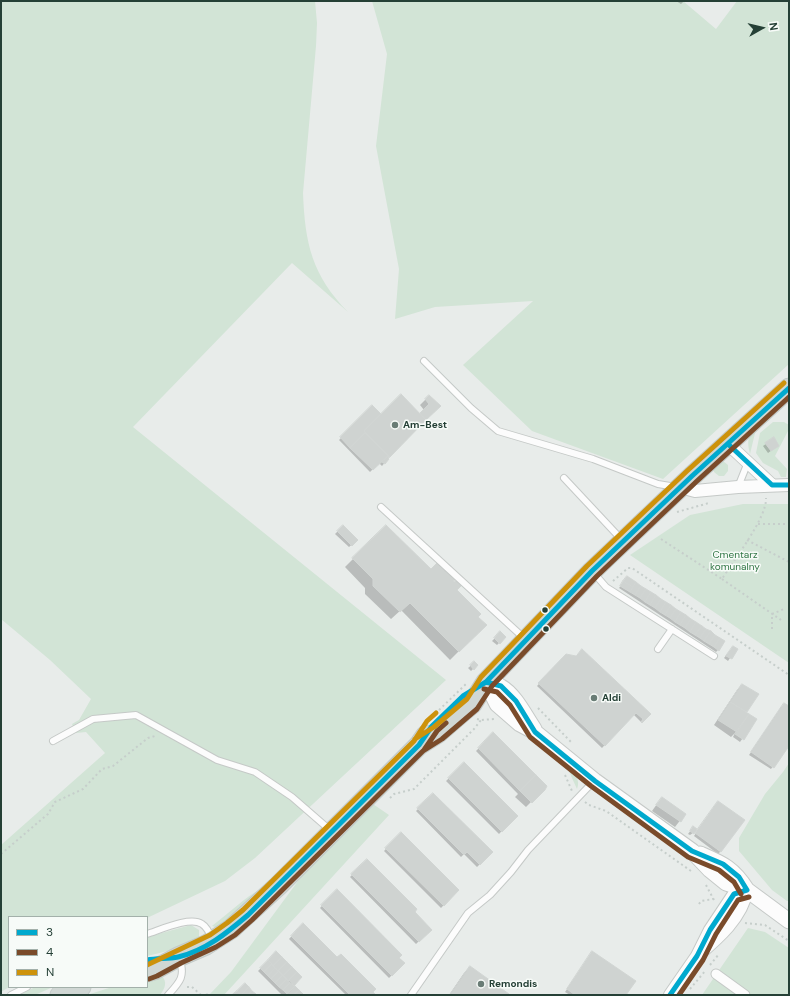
<!DOCTYPE html>
<style>
body{margin:0}
#map{position:relative;width:790px;height:996px;overflow:hidden;background:#e8ecea;font-family:"DM Sans",sans-serif}
canvas{display:block}
.frame{position:absolute;inset:0;border:2px solid #254036;pointer-events:none}
.legend{position:absolute;left:8px;top:916px;width:140px;height:72px;box-sizing:border-box;background:#f7fbf8;border:1px solid #a3b0aa;margin:0;padding:5px 7px;list-style:none;font-size:12px;color:#254036}
.legend li{display:flex;align-items:center;gap:8px;height:20px}
.legend b{width:20px;border:1px solid #a3b0aa}
.north{position:absolute;left:742px;top:8px;width:40px;height:40px;-webkit-text-stroke:3px #f7fbf8;paint-order:stroke;rotate:82deg;font-size:11px;font-weight:700;line-height:16px;text-align:center;color:#254036}
.north::after{content:'';display:block;margin:auto;width:14px;height:18px;background:#254036;clip-path:polygon(50% 0,100% 100%,50% 72%,0 100%)}
</style>
<div id="map">
<canvas width="790" height="996"></canvas>
<div class="frame"></div>
<ul class="legend">
<li><b style="height:5px;background:#00a9ce"></b>3</li>
<li><b style="height:5px;background:#7a4b2a"></b>4</li>
<li><b style="height:5px;background:#cd920b"></b>N</li>
</ul>
<div class="north">N</div>
</div>
<script>
const context = document.querySelector('canvas').getContext('2d');
context.lineJoin = 'round';
function fill(path, color) { context.fillStyle = color; context.fill(path, 'evenodd'); }
function trace(path, color, width, dash) { context.strokeStyle = color; context.lineWidth = width; context.lineCap = dash ? 'butt' : 'round'; context.setLineDash(dash || []); context.stroke(path); }
function drawText(font, color, halo, rows, align = 'center') {
  context.font = font + ' "DM Sans",sans-serif'; context.lineWidth = 3; context.setLineDash([]); context.textBaseline = 'middle'; context.strokeStyle = halo; context.fillStyle = color; for (const [text, x, y, turn = 0] of rows) {
    context.save(); context.translate(x, y); context.rotate((+turn || 0) * Math.PI / 180); context.textAlign = isNaN(turn) ? turn : align; if (halo) context.strokeText(text, 0, 0); context.fillText(text, 0, 0); context.restore();
  }
}
const green = new Path2D(`
 M1,1H315L317,23L316,46L303,193C305,244 312,275 348,312L292,263L133,427L446,680L255,858L225,881L147,918V917H9V987L1,992V845L105,753L86,732L76,733L72,724L79,720L91,699L50,660L1,619Z
 M372,1H683L716,29L737,1H789V364L663,479L532,431L463,365L533,301L435,307L395,319L399,269L376,146L387,54Z
 M773,422H784L789,425V432L788,431L775,456L787,469L786,477H781L778,471L763,463L756,453L760,433Z
 M756,429L750,454C747,442 747,436 756,429Z
 M723,461L728,465V471L724,476H719L714,472L713,468Z
 M743,504H789V663L630,555L690,515Z
 M789,763V901H787L772,890L739,851V838L765,794L783,772Z
 M567,767C574,773 581,779 577,789Z
 M370,802L389,815L224,995H209L231,972L301,877Z
 M262,888L218,928L212,926C229,913 244,898 262,888Z
 M191,925L199,930V939L180,948L147,956V937Z
 M748,928L765,932L789,948V995H702Z
 M161,975C168,982 165,988 160,995H87L112,987H147V976Z
 M35,987H53L35,995H20Z`);
const shadow = new Path2D(`
 M676,1H684L681,4Z
 M429,396L439,406L387,458L388,459L382,466L379,463L370,472L339,440L372,407L381,415L420,414L424,410L420,405Z
 M766,444L775,448L768,453L763,446Z
 M343,526L357,540L349,547L335,534Z
 M386,526L431,571L452,581L455,590L485,625L450,660L401,610L391,619L365,594V588L345,567Z
 M625,580L724,641L718,650L716,652L619,588Z
 M500,633L505,637L497,645L492,641Z
 M733,647L736,649L728,661L724,658Z
 M566,655L649,714L641,722L633,714L602,748L537,686Z
 M474,663L477,665L471,671L468,668Z
 M742,685L757,694L745,712L756,720L740,742L733,737L735,733L731,737L714,725L737,690Z
 M782,706L789,707V744L771,769L749,755Z
 M493,734L544,789L526,807L515,797L518,794L476,751Z
 M464,764L516,816L499,834L446,781Z
 M433,794L492,852L477,867L464,854L461,857L416,811Z
 M657,804L685,814L675,827L652,811Z
 M716,804L720,852L718,854L694,836Z
 M691,830L693,833L690,835L688,834Z
 M401,833L458,890L441,908L384,851Z
 M367,860L430,930L416,944L350,877Z
 M337,890L404,963L389,978L320,908Z
 M303,924L375,995H346L289,939Z
 M276,953L301,977L293,986L302,995H282L258,971Z
 M590,955L625,995H570L565,992Z
 M470,967L506,995H449L464,973Z`);
const building = new Path2D(`
 M401,394L426,420L390,457L364,431Z
 M429,395L441,406L426,420L420,413L429,404L425,399Z
 M372,405L381,414L364,431L365,433L350,448L340,437Z
 M365,433L388,456L373,470L350,448Z
 M774,437L779,446L771,451L765,443Z
 M388,456L390,457L388,458L389,459L385,464L382,462Z
 M343,525L358,540L352,546L337,531Z
 M386,525L431,569L438,562L455,580L453,581L455,582L456,581L461,586L457,590L481,614L478,617L487,625L459,652L410,603L400,612L373,586V579L352,558Z
 M627,576L636,582L633,587L623,581Z
 M623,581L633,587L630,592L620,586Z
 M636,582L641,586L635,595L630,592Z
 M641,586L646,589L640,598L635,595Z
 M646,589L651,592L645,602L640,598Z
 M651,592L656,595L650,605L645,602Z
 M656,595L661,599L655,608L650,605Z
 M661,599L666,602L660,612L655,608Z
 M666,602L671,605L665,615L660,612Z
 M671,605L676,609L670,618L665,615Z
 M676,609L681,612L675,622L670,618Z
 M681,612L686,615L680,625L675,622Z
 M686,615L691,619L685,628L680,625Z
 M691,619L696,622L690,632L685,628Z
 M696,622L702,626L695,635L690,632Z
 M702,626L706,629L700,638L695,635Z
 M706,629L711,631L704,641L700,638Z
 M500,631L506,637L500,644L494,638Z
 M711,631L715,635L709,644L704,641Z
 M715,635L720,638L714,647L709,644Z
 M720,638L725,641L719,651L714,647Z
 M733,646L738,649L732,659L726,656Z
 M582,649L651,714L642,723L641,722L643,719L636,713L605,746L538,683L566,654L576,656Z
 M474,661L478,665L474,670L470,665Z
 M742,684L759,694L747,712L730,702Z
 M730,702L749,714L737,732L718,720Z
 M784,703L789,706V746L774,768L751,752Z
 M749,714L757,719L744,740L735,734Z
 M493,732L536,775L520,791L478,748Z
 M464,762L518,816L502,832L448,778Z
 M536,775L547,786L545,790L532,803L520,791Z
 M433,793L493,852L480,865L467,852L464,855L417,808Z
 M662,797L686,814L681,822L656,805Z
 M718,801L745,820L721,852L695,833Z
 M693,826L697,829L694,834L690,831Z
 M401,832L459,890L444,906L385,848Z
 M367,859L417,909L415,912L432,930L419,942L351,874Z
 M337,889L402,955L399,958L405,963L392,976L321,905Z
 M303,923L337,957L341,954L376,989L373,992L376,995H350L291,936Z
 M276,951L282,957L273,966L268,960Z
 M592,951L636,981L626,995H575L567,989Z
 M282,957L287,962L278,971L273,966Z
 M268,960L272,964L264,972L260,968Z
 M287,962L292,967L283,976L278,971Z
 M272,964L275,968L268,976L264,972Z
 M470,966L509,994L508,995H450Z
 M292,967L297,972L288,981L283,976Z
 M275,968L279,971L271,979L268,976Z
 M279,971L283,975L275,983L271,979Z
 M297,972L302,977L294,986L289,980Z
 M283,975L287,979L279,987L275,983Z
 M287,979L290,983L283,990L279,987Z
 M245,983L249,987L241,995L237,991Z
 M290,983L295,986L287,994L283,990Z
 M295,986L299,990L294,995H287Z
 M249,987L252,991L248,995H241Z
 M299,990L303,994L294,995Z
 M237,991L241,995H232Z
 M252,991L256,994L248,995Z`);
const path = new Path2D(`
 M677,512L709,503
 M758,524H789
 M661,539L722,579C733,561 767,518 766,498
 M747,540L789,562
 M722,579L781,620
 M613,581L628,568H632L789,675
 M772,629V614L784,609
 M538,708L572,743
 M439,710L466,684
 M477,719L481,720L494,719
 M565,775L572,791
 M390,798L394,794L414,789L474,729L481,720
 M585,802L589,805L606,811L691,871
 M1,854L48,814L55,802L83,789L102,769L113,766L148,738L155,736
 M706,885L715,902
 M699,904L701,901L713,899
 M745,923L765,925L789,941
 M710,965L719,954
 M187,987H192L201,995
 M690,989L706,970
 M206,995L208,994`);
const service = new Path2D(`
 M424,361L471,408L498,431L593,459L658,484L676,487
 M564,478L622,540
 M738,487L748,462
 M381,507L525,639
 M593,572L606,587L714,656
 M658,649L672,629
 M53,741L93,719L136,715L217,760L255,772L292,797L330,830
 M147,934C160,930 190,916 202,924C207,927 210,934 212,940
 M11,995L27,987
 M168,995C180,982 186,976 179,958
 M411,995L468,913L490,895L511,872L528,850L594,781`);
const pedestrian = new Path2D(`
 M716,974L745,995`);
const minor = new Path2D(`
 M728,444L772,485
 M680,487L695,491L738,487L789,485
 M670,995L697,956L710,930L734,894L747,890C742,918 717,939 697,956`);
const tertiary = new Path2D(`
 M486,682L497,704L520,724L535,732L595,781L692,851L710,870L726,883L747,890L789,921
 M486,682C491,683 497,684 501,687C515,695 525,716 534,729
 M700,854C723,864 733,868 747,890`);
const primary = new Path2D(`
 M419,745L438,733L467,708L472,704L486,682L592,571L692,476L789,388
 M147,972L154,970L178,957L206,945L231,929L278,886L419,745L426,735
 M60,995L81,987`);
const bus1 = new Path2D(`
 M728,444L772,485H789
 M486,682L501,686L516,701L535,732L595,781L692,851L723,864L739,877L747,890
 M147,960C157,958 168,959 178,957C205,951 228,932 248,915L419,745L432,726L463,696L486,682L592,571L692,476L789,388
 M670,995L697,956L710,930L734,894L747,890`);
const bus2 = new Path2D(`
 M484,689L497,692L510,705L530,737L591,786L688,857L719,870L734,882L741,894
 M423,751L442,739L477,709L492,686L597,576L697,481L789,397
 M149,979L157,976L181,963L216,947L235,935L252,920L424,750L437,731L446,723
 M679,995L703,960L716,934L738,900L749,897`);
const bus3 = new Path2D(`
 M415,739L434,727L467,699L481,677L587,566L687,471L784,383
 M147,965L210,935L227,923L243,910L414,741L427,721L436,713`);
const markers = [
 [395,425,4,"#697c75"],
 [545,610,3.5,"#254036"],
 [546,629,3.5,"#254036"],
 [594,698,4,"#697c75"],
 [481,984,4,"#697c75"]
];
const poiNames = [
 ["Am-Best",403,425],
 ["Aldi",602,698],
 ["Remondis",489,984]
];
const parkNames = [
 ["Cmentarz",735,555],
 ["komunalny",735,567]
];
fill(green, '#d2e4d6');
fill(shadow, '#0003');
fill(building, '#cfd3d1');
trace(building, '#d1d5d3', 1);
trace(service, '#c5c9c7', 8);
trace(pedestrian, '#c5c9c7', 11);
trace(minor, '#c5c9c7', 14);
trace(tertiary, '#c5c9c7', 17);
trace(primary, '#c3cac8', 21);
trace(path, '#c6cecb', 2, [2, 3]);
trace(service, '#fcfcfc', 6);
trace(pedestrian, '#fcfcfc', 9);
trace(minor, '#fcfcfc', 12);
trace(tertiary, '#fcfcfc', 15);
trace(primary, '#d0d7d4', 19);
trace(bus1, '#00a9ce', 5);
trace(bus2, '#7a4b2a', 5);
trace(bus3, '#cd920b', 5);
for (const [x, y, r, color] of markers) { const dot = new Path2D(); dot.arc(x, y, r, 0, 2 * Math.PI); context.fillStyle = color; context.fill(dot); trace(dot, '#f7fbf8', 1.5); }
drawText('bold 10px', '#254036', '#f7fbf8', poiNames, 'left');
drawText('10px', '#317645', '#f7fbf8', parkNames);
</script>
